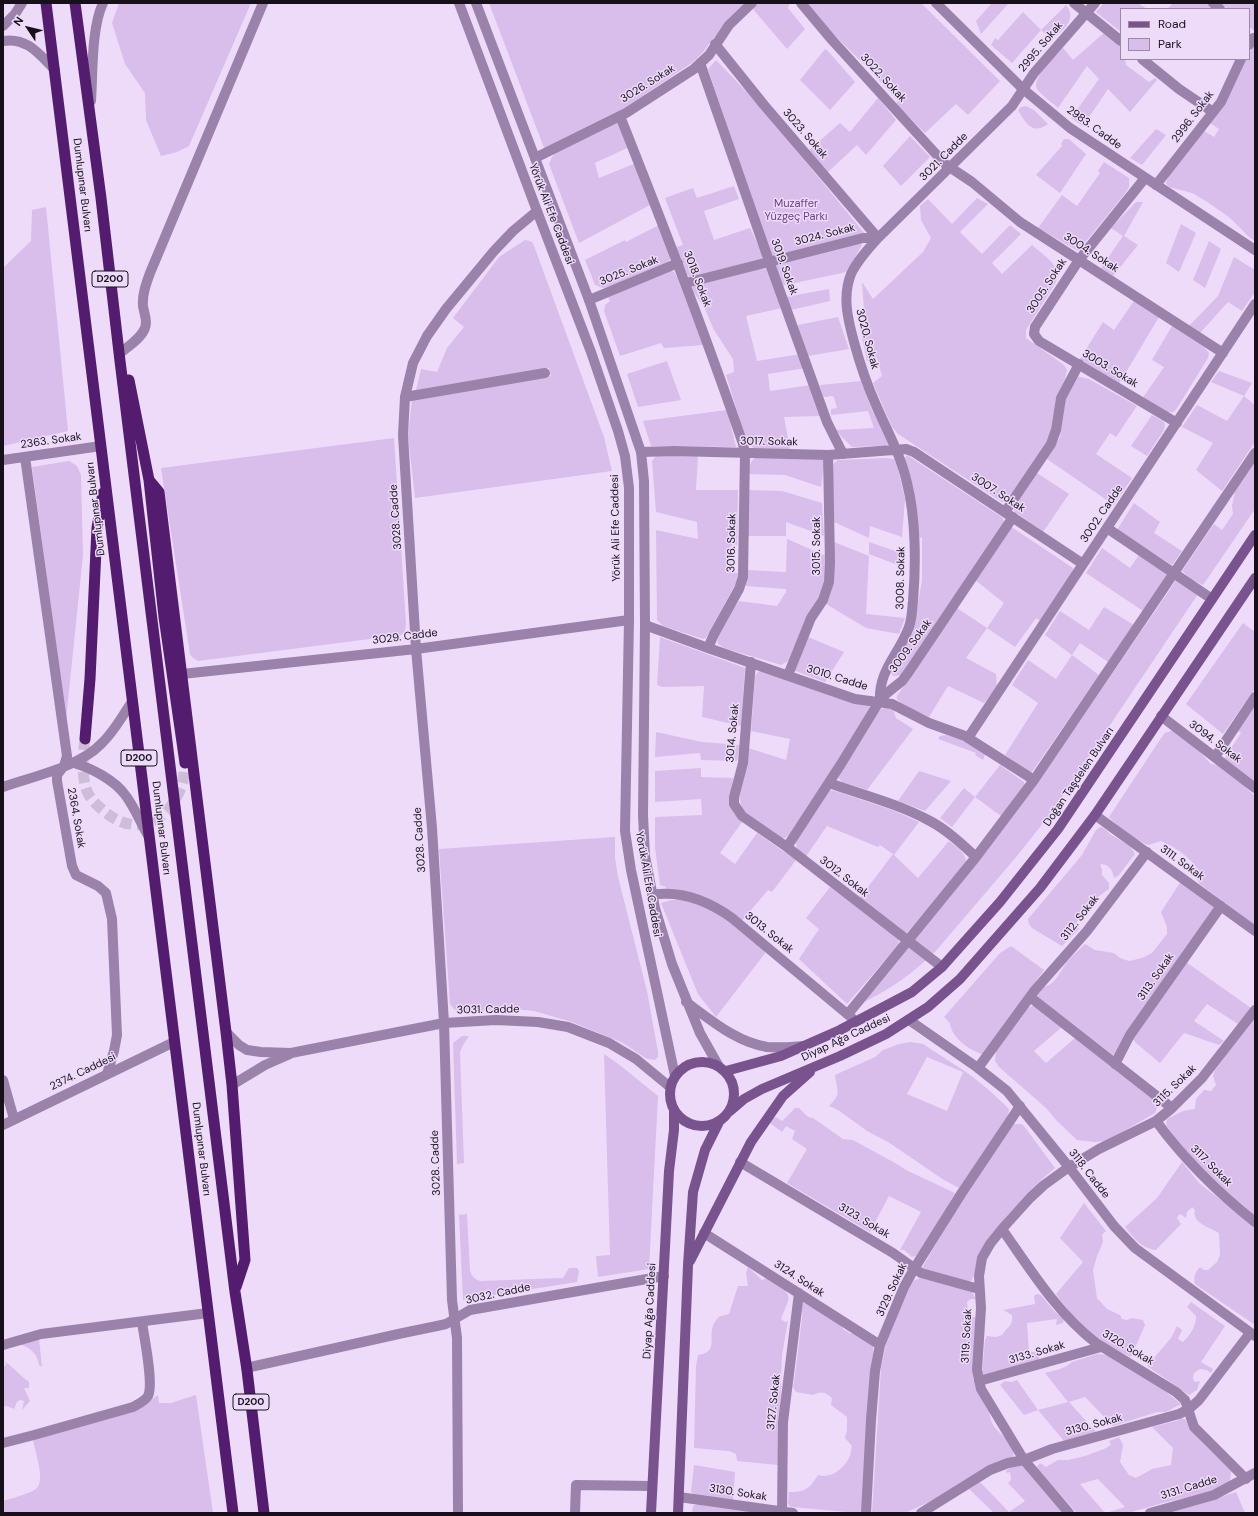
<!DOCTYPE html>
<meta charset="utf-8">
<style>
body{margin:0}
#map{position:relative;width:1258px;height:1516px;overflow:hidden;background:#eedbfa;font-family:"DM Sans",sans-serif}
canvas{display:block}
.frame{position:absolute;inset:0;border:4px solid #17101b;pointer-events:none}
.legend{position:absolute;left:1120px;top:8px;width:130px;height:52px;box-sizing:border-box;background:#eedbfa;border:1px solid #988aa1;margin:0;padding:5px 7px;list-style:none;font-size:12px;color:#17101b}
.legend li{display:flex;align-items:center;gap:8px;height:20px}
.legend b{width:20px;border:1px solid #988aa1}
.north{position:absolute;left:8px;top:8px;width:40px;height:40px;-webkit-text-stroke:3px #eedbfa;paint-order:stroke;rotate:305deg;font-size:11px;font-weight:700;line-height:16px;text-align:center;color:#17101b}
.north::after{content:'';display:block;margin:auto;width:14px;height:18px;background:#17101b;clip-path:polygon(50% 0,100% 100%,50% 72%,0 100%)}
</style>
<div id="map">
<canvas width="1258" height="1516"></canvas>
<div class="frame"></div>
<ul class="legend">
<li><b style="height:5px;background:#78538e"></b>Road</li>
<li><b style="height:11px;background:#d9bdeb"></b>Park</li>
</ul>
<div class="north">N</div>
</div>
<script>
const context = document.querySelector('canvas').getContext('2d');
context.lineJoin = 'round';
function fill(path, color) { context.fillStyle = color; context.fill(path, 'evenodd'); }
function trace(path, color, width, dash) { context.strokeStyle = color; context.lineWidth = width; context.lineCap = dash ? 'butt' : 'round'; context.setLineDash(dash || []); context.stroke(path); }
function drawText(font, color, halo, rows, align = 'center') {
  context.font = font + ' "DM Sans",sans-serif'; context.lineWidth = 3; context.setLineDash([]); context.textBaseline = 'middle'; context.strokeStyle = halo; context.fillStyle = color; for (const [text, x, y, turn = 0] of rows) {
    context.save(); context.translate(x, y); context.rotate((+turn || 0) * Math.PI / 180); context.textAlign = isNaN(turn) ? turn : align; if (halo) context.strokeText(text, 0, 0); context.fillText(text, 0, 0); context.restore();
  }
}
const green = new Path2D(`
 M119,3H251L189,146L177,152L161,156L146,120L145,93L125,64L112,23Z
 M489,3H745L729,18L703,52L693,62L614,115L544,148Z
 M759,3H790L788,8L805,29L787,49L752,8Z
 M807,3H921L1000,81L968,115L956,104L925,133L896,104L898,101L867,67L826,27Z
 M992,3H1009L981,34L976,21Z
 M1104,3H1138L1147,9H1121V32L1096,12Z
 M1173,3H1207L1214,9H1167Z
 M1220,3H1255V31L1249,27V9H1228Z
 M1066,5C1078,20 1062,30 1052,40L1041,30L1012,63L991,45L995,38L998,40L1023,12L1041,30Z
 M1105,32L1121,47V59H1125L1126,65L1149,82L1155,78L1157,80L1130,112L1108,89L1083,126L1071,118L1099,79L1087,66L1058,108C1052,102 1042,96 1037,89C1031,78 1056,56 1063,48L1073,60Z
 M1255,45V241L1249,237L1230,218L1209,203L1192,193L1169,187L1166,183L1168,177L1204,131L1214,137L1219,129L1210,123L1223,107L1246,59H1249C1249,53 1251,50 1255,45Z
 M825,49L828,51L855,82L830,110L800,80Z
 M716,60L762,108L864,233L773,256L770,254L708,69Z
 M878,98L896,120L866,155L857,145L827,173L808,151L840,123L850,132Z
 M1026,106L1034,110L1048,124C1032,136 1025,122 1018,110L1021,107Z
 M616,122L619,124L629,147L595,163L599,178L636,163L650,205L579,243L549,164L552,157L557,151Z
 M1156,129L1166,135L1142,165L1130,158Z
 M910,136L930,157L901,186L883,166Z
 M1064,139H1069L1086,154L1060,193L1036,175L1062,146L1061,144Z
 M1104,162L1129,178V187L1124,195L1078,251L1038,228L1062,195L1077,206L1100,173L1098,171Z
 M734,186L739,199L704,211L714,240L750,228L762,253V259L690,277L686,274L676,247L683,245L665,198L693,188L697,198Z
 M977,198L988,204L960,232L982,254L1010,225L1021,234L992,263L1002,274L1032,245C1043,255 1063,266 1056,282L1026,330V338L1064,365L1067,370L1065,379L1056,398L1050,436L1043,450L1006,501L1002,502L898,434L892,427L873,383L882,376L877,358L867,361L860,329L865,324L862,282L873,299L923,252L931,238L921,220L920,206L928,199L952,224Z
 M1136,202H1143L1124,236L1138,245L1113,276L1101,268L1123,236L1111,228Z
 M46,207L68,431L3,446V268L31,241L32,210Z
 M1181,224L1196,233L1179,272L1166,263Z
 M659,225L671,257L668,262L613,286L603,288L595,285L585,260L625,240L626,242Z
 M525,240L530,241L533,243L604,437L612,471L415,498L408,436L412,400L551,376L549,368L416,390L421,369L437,372L447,348L464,327L453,318L499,257Z
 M1209,241L1221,249L1205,288L1193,280Z
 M860,243L862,245L847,271L842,273L781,286L775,265Z
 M1234,257L1255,270V292L1242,311L1228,302L1200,333L1189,326L1218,296Z
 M762,267L767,269L782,308L746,316L757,361L801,354L806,368L768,374L770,391L811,385L821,416L784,417L790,449H755L747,443L726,375L734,372L733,359L714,330L704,307L692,290L693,286Z
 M670,270L674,272L677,277L703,345L664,348L661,343L620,356L604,311L605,305L610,301L608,297Z
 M829,289L830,301L791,310L786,297Z
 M1134,301L1159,317L1119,384L1080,359L1103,322L1114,330Z
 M838,317L849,349L808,356L799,331L798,325Z
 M1172,326L1204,347L1209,353L1208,358L1179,405L1174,412C1162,414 1151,405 1142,399L1164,367L1152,360Z
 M667,361L681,400L638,407L627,374Z
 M1219,371L1252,383L1244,396L1255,405V442L1222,491L1196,470L1213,443L1182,427L1197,405L1227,421L1244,396L1211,382Z
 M1076,376L1089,379L1137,406L1116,437L1110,433L1096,454L1132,478L1114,505L1047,459L1060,437L1064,403Z
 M861,381L872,410L888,440L889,444L885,446L852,447L841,436L836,430L874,428L868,411L831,415V409L837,408L834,397L831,396L826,397L823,396L820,385Z
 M727,410L736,447L651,446L643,421Z
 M1152,415L1163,421L1165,424L1164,430L1147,456L1131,446Z
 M394,438L406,624L405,631L401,635L198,661L193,658L190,654L161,468Z
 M907,455L1003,518L1004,523L941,618L901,675L893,676L891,672L913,632L922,580V538L916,536L905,458Z
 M656,456H698L696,490H738L737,545L734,544L730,547C729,555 730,566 735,573H738V579L706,638L703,639L663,626L657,620L656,530L698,539L697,522L656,512L652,461Z
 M757,457L823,459L824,466L821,487L785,475L747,474C749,468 750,460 757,457Z
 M886,458L894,459L897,465L905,499L902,537L870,526L869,538L834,522L831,469L834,463L838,460Z
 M69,461L77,466L81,475L83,555L66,720L32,467Z
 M1255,462V509L1203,585L1191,579L1182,571L1214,524L1222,530L1233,514L1232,506L1235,491Z
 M1037,473L1069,494L1043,532L1014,511V507Z
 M747,490L782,491L822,503L824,536L786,522V536H746Z
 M1134,503L1160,522L1154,533L1182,551L1172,565L1117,530Z
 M1010,526L1073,568L1074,575L1042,622L1036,618L1015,647L987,628L966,658L996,674L997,687L984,703L948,686L929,717C922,713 900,705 897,699C896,696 898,695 899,693L957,608L987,628L1004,603L975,580Z
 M787,539L826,556L825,581L819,598L805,622L788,661L781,665L724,648L718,644C715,631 732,611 739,601L777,606L786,592V589L746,586V570L786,572Z
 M834,542L869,556L866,614L905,618L899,634L866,628L826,604C836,585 834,563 834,542Z
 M869,542L904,554L903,567L869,554Z
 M1102,548L1130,568L1139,555L1165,573L1167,576L1143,611L1086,573Z
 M1177,579L1198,594L1051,813L1017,856L935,952L931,954L915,942V936L973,866L1036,785Z
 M1104,607L1134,625L1108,662L1080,643L1072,655L1099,675L1032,772H1029L1005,755L1038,703L1012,685L1028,660L1056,679L1072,655L1045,635L1060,611L1089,630Z
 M1243,623L1255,632V688L1223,734L1186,704Z
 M660,637L745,668L741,726L702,717L704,686L662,687L657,685Z
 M808,637L844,652L825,682L793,670Z
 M761,671L869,705L870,708L850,742L789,835L785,838H781L744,813L742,807L739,797L748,748L786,760L790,739L751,731L755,677L758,672Z
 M1255,706V783L1224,759L1241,733L1238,731Z
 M886,708L893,709L896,718L913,729L867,790L842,782L838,778L876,715L881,709Z
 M1174,730L1195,747L1211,764C1230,765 1241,785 1255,796V926L1200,884L1197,879L1200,872C1191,858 1177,848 1161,841L1148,845C1133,839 1120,829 1109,817L1161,738L1165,733Z
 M656,732L702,742L740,745L737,761L701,760L700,753L655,757Z
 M946,735L961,739L985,754L983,760L975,755L976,753L938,739L940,736Z
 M1000,765L1024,782V786L1001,816L975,797L952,827L940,818L964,788L975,797Z
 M701,768V777L733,778C730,799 726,805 742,822L720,853L735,864L757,833L796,860L772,892L768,890L740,923L723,911L666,891V887L660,885L655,848V817L702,815L701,799L655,802V771Z
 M919,771L951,781L925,811L898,801Z
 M829,790L835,791L895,811L919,822L894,855L918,878L949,841C956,847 967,853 966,864L907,933L903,932L859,899L893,854L880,845L878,847L827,826L805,858L797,850L796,842Z
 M1100,827C1106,828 1108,833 1113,836C1122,842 1130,843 1135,854L1119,875L1114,878C1112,869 1110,865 1100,864L1102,869V875L1109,883V889L1089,903L1085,916L1082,917L1076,923L1079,929L1062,946L1032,928L1029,924L1028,919L1082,855L1096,830Z
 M615,837V857L618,877L647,991L658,1052V1057L655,1060L647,1059L623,1043L572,1022L534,1011L505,1008L463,1013L454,1009L450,1004L439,849Z
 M1181,881L1216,907L1117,1056L1113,1055L1038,997C1038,986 1046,988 1052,983C1059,977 1062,968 1067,962C1072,956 1079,950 1085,944L1095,950L1114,953L1120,958L1129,961L1142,958L1152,953L1167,934V927L1161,912Z
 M830,887L897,937L899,940L898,945L847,1004L799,959L819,929L806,918Z
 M684,899C716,904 742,932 766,952L716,1017L698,994L661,903L672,900Z
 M907,946L926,960C908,977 885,992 862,1003Z
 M1011,946L1044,970L983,1055C969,1049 952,1039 950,1023L944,1017L1000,953Z
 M1186,962L1251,1008L1238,1024L1207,1004L1194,1021L1224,1041L1219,1045L1184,1033L1160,1063L1136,1043L1131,1037Z
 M1032,1006H1035L1062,1027L1034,1051L1046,1063L1075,1038L1156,1100L1159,1104L1155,1113L1112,1138L1104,1141L1095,1142L1077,1140L1057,1121L1046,1108L999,1067L995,1061L996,1051L1028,1008Z
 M1255,1015V1216C1221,1191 1191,1159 1166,1125L1167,1119L1183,1111L1195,1109L1196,1099L1204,1090L1211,1091L1216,1085L1213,1076L1215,1070Z
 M462,1036H469L463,1045L460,1052L464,1163L457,1164L453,1043Z
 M910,1042L923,1044L969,1074L989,1090L1009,1109L1008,1115L959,1188L944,1180L888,1142L867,1131L838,1110L829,1106C842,1093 837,1092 835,1075L875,1057L883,1050L899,1044ZM927,1057L963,1072L947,1111L907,1094Z
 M604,1054L621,1066L658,1096L649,1269L598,1277L596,1256L610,1255Z
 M795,1108H799L808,1117L813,1118L843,1139L853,1140L895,1163L906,1170L955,1193L922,1250L916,1256L912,1257L904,1250H900L921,1212L889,1196L870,1232L787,1183L807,1149L792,1139L795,1131L786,1126L782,1132L770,1123L772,1119L776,1117L782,1121Z
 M1014,1124H1022L1024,1126L1055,1168L1041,1180L1006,1217L971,1281H961L926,1271L922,1268L955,1211L1005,1135Z
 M1182,1162L1200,1184L1255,1226V1325L1195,1284C1193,1278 1195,1272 1200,1267L1204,1270H1208L1217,1262L1220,1255L1219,1233C1210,1228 1191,1222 1195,1210L1192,1207L1187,1212L1186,1218L1180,1214L1178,1216L1177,1218L1181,1224L1156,1250C1142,1249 1133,1237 1125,1227L1157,1198Z
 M1084,1203L1106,1231L1102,1235L1103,1241L1101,1247L1097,1256L1093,1270L1097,1298L1107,1309L1120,1315L1122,1319L1127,1320L1132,1318L1143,1320L1145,1325L1131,1357C1121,1352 1110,1347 1101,1341C1083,1329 1068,1311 1056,1294L1083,1262L1060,1238Z
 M467,1214L470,1271C472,1277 475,1279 480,1281L563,1278L569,1268H577L579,1271L577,1282L463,1300L459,1215Z
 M748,1267L762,1280L767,1278C776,1284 794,1291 787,1304C785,1309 783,1313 781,1319L785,1322L788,1321L782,1355L778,1465L737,1461L736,1454L729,1451L694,1448L696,1366L698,1355C722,1352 704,1333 717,1319C719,1316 725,1315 729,1314L738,1286H748L746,1273Z
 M920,1278L964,1289L972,1292L976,1299H971L967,1302L969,1317H979C977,1336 969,1366 975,1384C978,1393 985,1400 988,1408C990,1413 990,1418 992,1423C998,1436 1017,1441 1013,1458L940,1497L905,1513H872L881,1368L886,1344L907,1291L913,1281Z
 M1037,1294L1041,1295L1054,1311L1064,1319L1063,1323L1056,1325L1057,1319L1027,1323L1029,1352H1039V1361L982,1375L985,1340L987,1336L996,1337L1002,1335C1007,1327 1014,1325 1012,1315L1003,1310L1035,1304L1034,1296Z
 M802,1302L841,1324L843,1329L851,1334L854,1332L873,1346L874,1356L863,1510L858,1513L791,1507L788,1504L789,1492C805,1493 810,1488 818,1475C831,1479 843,1469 849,1458C851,1455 851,1449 852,1446L845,1438L847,1430V1417L831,1405L832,1398C825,1392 821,1391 813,1395L796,1392L793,1387C797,1364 799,1341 802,1318C803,1312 801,1308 802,1302Z
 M1191,1302L1225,1326L1201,1362L1213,1369L1211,1373L1207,1370L1200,1369L1194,1373L1193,1379L1195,1382L1200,1381L1197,1390L1189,1395L1147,1366L1171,1338L1177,1326L1182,1330L1178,1339L1183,1342C1190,1335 1196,1327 1196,1316L1187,1307Z
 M39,1339L42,1367L39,1365C38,1355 30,1346 20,1345C15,1345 9,1347 4,1348Z
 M1097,1354L1107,1355L1152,1381L1181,1404L1166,1412H1157L1113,1426L1085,1397L1069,1402L1097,1433L1064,1441L1038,1410L1024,1415L1000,1385L1005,1381L1012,1382L1017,1380L1038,1410L1068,1402L1045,1373L1060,1369L1067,1366L1072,1362Z
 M5,1362C14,1367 20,1376 29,1382V1388H24L30,1401L22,1410L24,1401L20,1400L17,1402L14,1409L7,1406L3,1407V1367L6,1365Z
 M158,1395L159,1403H171L196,1395L213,1513H3V1501C10,1499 31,1493 36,1489C46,1481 35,1452 33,1440L139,1409Z
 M1182,1418L1186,1420C1196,1441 1215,1454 1231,1471L1230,1482L1215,1491L1163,1503L1128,1513H1106L1125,1507L1098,1479L1080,1484L1105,1513H1077L1036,1468L1040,1463L1046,1467L1058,1460H1068L1085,1456L1104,1449L1111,1445L1109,1441L1119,1437L1123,1445L1120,1462L1129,1475L1136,1478L1152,1469L1171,1465L1173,1448L1152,1427L1176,1421Z
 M694,1465L735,1472L733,1501L695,1495L691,1492Z
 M1021,1465L1024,1466L1064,1513H994L969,1489L980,1482L1009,1512L1025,1501L1008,1483L1011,1480L1010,1472L1007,1473L1006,1471L1011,1466Z
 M1236,1492L1245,1513H1161L1209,1501Z
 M698,1504L706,1506L763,1513H692L693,1506Z`);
const trunkTunnel = new Path2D(`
 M85,739C83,756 81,774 87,791C90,800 101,809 109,815C139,836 167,821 180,790C184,782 184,772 185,763`);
const minor = new Path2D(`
 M801,3L832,40L945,164L972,182L1020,222L1223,353
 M1074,3L1121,41
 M1213,3L1220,9
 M715,44L764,105L878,238
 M1249,45L1253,38
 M1142,59L1179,89L1213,112
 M700,63L769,261L827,422L843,454
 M91,101C93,73 91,29 103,3
 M620,116C663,224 705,333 743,444L745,453L743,577L739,589L714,634L708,648
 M535,158L626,113L694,69L709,55L729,25L752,3
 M1145,178L1079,260L1035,327L1034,334L1039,341L1177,423
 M1156,185L1221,102L1241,59
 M686,283L863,238H878
 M589,300L678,263
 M119,354C127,347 141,339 145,328C148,320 144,314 143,306C142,295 146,284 150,273L263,3
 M405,397L545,373
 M641,452L674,451L828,455L906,449L914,452L1083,564
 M25,457L67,756L64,766L57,775V781L72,866L76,875L98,886L106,893L112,919L117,1035L114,1051L107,1074
 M3,460L101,446
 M1005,512L1051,444L1056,430L1061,398L1079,364
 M1107,528L1212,599
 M645,625L708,648L855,699L892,704L929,723L965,736L1034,780
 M751,662L743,763L734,797V804L742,816L787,847L942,967
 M182,674L416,649L629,620
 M788,675L811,618L823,600L829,582L830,563L828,455
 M880,702C878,670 899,655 909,627C912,619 912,609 913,601C916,565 916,518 907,483C901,455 887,431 876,405C867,385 860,364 854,342C848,320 842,297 851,274C857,261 868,249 878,238L1012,106L1034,73L1095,3
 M1161,716L1255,788
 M968,738L1255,304
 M1215,757L1255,697
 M74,763C91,768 115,780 126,796C135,808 141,824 149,837
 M829,783C863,795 899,804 930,821C947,830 962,844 976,857
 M3,787C34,776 79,767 101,744C114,732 122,716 132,702
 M1095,815L1255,931
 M787,847L841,764L882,697L902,681L908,673L1013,517
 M652,895C682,890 708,901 732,918L852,1018
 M1030,997L1172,1108
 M848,1014L976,857L1034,780L1255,453
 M226,1032L239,1045L247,1050L261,1052L291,1053L444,1023L496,1020L538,1022L568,1027L609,1043L636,1059L670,1087
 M1115,1064L1130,1035L1221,906
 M978,1068L1035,990L1087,931L1147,852
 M3,1080L14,1119
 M232,1085L265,1065L290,1054
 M1156,1121C1184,1159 1217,1192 1255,1222
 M3,1125L174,1042
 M740,1162L893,1253L921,1273L979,1289
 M1002,1229C1030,1269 1057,1313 1096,1343L1176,1392L1185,1400L1194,1427L1246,1479
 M704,1233L880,1345
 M3,1345L41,1334L208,1313
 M246,1368L403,1333L437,1326L446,1324L470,1310L664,1276
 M979,1381L1101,1347
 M3,1443L34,1435L133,1407C138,1404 145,1401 148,1396C154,1384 144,1337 142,1322
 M679,1497L793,1513
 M458,1513L457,1338L452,1300L444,1023L432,828L416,649L403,435L405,397L413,363L427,336L446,309L494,251L513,231L537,211
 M575,1513L576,1485L652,1486
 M782,1513L783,1422L799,1293
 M866,1513L871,1420L875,1371L880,1345L904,1287L914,1269L961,1194L1020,1106
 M921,1513L990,1470L1008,1463L1024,1460L1052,1449L1179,1414L1189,1409L1199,1400L1250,1333
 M1069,1513L1024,1460L981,1389L977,1370L981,1308L979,1276L982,1258L990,1244L1002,1229L1030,1198L1044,1185L1069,1167L1099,1149L1156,1121L1172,1108L1202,1078L1255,1010
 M1150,1513L1214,1495L1255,1473`);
const tertiary = new Path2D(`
 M459,3L537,211L591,352L618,431L625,456L629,488V620L625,831L631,870L675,1076
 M476,3L589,300L641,452L644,481L645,625L643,815L645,856L655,908L672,964L700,1033L718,1065
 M936,3L1023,89L1070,128L1255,250
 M3,26L15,14L22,3
 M3,41C27,37 39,54 55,70
 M686,1002C711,1020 736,1042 767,1047C779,1048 790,1047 802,1046
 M909,1020L978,1068L1007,1091L1069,1167L1114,1226L1135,1248L1255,1336`);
const secondary = new Path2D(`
 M670 1094a32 32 0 1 1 64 0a32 32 0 1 1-64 0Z
 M726,1071L781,1056L840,1030L912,992L942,967L1000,902L1058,829L1255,535
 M730,1111L744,1099L762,1089L840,1056L886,1034L928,1007L960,979L1040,888L1095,815L1255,578
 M690,1261L751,1142L783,1096L810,1072
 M651,1513L669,1171L674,1130V1110
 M678,1513L688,1265L693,1192L705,1150L719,1122`);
const trunk = new Path2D(`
 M46,3L233,1513
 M75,3L101,198L120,361L235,1292L247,1370L264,1513
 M129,380L149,480L164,617L185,763
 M149,480L159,492L226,1032L232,1085L245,1260L236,1287
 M85,739L90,679L97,528L103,493`);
const shields = [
 [110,279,36],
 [139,758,36],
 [251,1402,36]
];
const shieldNames = [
 ["D200",110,279],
 ["D200",139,758],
 ["D200",251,1402]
];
const streetNames = [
 ["2995. Sokak",1041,47,-50],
 ["3022. Sokak",883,78,47],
 ["3026. Sokak",648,84,-32],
 ["2996. Sokak",1193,117,-53],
 ["2983. Cadde",1094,128,36],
 ["3023. Sokak",805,134,49],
 ["3021. Cadde",944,157,-45],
 ["Dumlupınar Bulvarı",82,185,83],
 ["Yörük Ali Efe Caddesi",551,214,69],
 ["3024. Sokak",825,235,-14],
 ["3004. Sokak",1091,253,33],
 ["3019. Sokak",784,267,70],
 ["3025. Sokak",629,271,-22],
 ["3018. Sokak",697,279,69],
 ["3005. Sokak",1047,286,-57],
 ["3020. Sokak",867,339,75],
 ["3003. Sokak",1110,369,31],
 ["2363. Sokak",51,441,-8],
 ["3017. Sokak",769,442,1],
 ["3007. Sokak",998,493,33],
 ["Dumlupınar Bulvarı",96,509,-97],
 ["3002. Cadde",1102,514,-56],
 ["3028. Cadde",396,517,-94],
 ["Yörük Ali Efe Caddesi",616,528,-91],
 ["3016. Sokak",732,543,-89],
 ["3015. Sokak",817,546,-90],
 ["3008. Sokak",901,578,-89],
 ["3029. Cadde",405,637,-7],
 ["3009. Sokak",911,646,-54],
 ["3010. Cadde",837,678,17],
 ["3014. Sokak",733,733,-85],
 ["3094. Sokak",1215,742,37],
 ["Doğan Taşdelen Bulvarı",1079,777,-56],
 ["2364. Sokak",76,818,80],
 ["Dumlupınar Bulvarı",161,828,83],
 ["3028. Cadde",420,840,-94],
 ["3111. Sokak",1182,863,36],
 ["3012. Sokak",844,877,38],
 ["Yörük Ali Efe Caddesi",648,884,80],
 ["3112. Sokak",1080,918,-52],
 ["3013. Sokak",769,933,39],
 ["3113. Sokak",1156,977,-55],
 ["3031. Cadde",488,1010,-1],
 ["Diyap Ağa Caddesi",846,1038,-25],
 ["2374. Caddesi",83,1072,-26],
 ["3115. Sokak",1175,1086,-44],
 ["Dumlupınar Bulvarı",201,1149,83],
 ["3028. Cadde",436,1163,-92],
 ["3117. Sokak",1211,1166,45],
 ["3118. Cadde",1089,1174,52],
 ["3123. Sokak",864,1221,31],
 ["3124. Sokak",799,1279,33],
 ["3129. Sokak",892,1290,-65],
 ["3032. Cadde",498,1294,-12],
 ["Diyap Ağa Caddesi",650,1311,-87],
 ["3119. Sokak",967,1336,-87],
 ["3120. Sokak",1128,1348,31],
 ["3133. Sokak",1037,1353,-16],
 ["3127. Sokak",774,1402,-84],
 ["3130. Sokak",1094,1425,-15],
 ["3131. Cadde",1189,1488,-17],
 ["3130. Sokak",738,1493,9]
];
const parkNames = [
 ["Muzaffer",796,204],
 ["Yüzgeç Parkı",796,217]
];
fill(green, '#d9bdeb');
trace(trunkTunnel, '#cebdd9', 11, [11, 5.5]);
trace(minor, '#9b82ab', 10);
trace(tertiary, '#9b82ab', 10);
trace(secondary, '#78538e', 10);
trace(trunk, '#541c6e', 11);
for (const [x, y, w] of shields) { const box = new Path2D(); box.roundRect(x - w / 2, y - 8, w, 16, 3); context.fillStyle = '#eedbfa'; context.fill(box); trace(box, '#17101b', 1); }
drawText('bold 10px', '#17101b', null, shieldNames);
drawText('11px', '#17101b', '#eedbfa', streetNames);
drawText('11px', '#6a3f82', '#eedbfa', parkNames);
</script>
